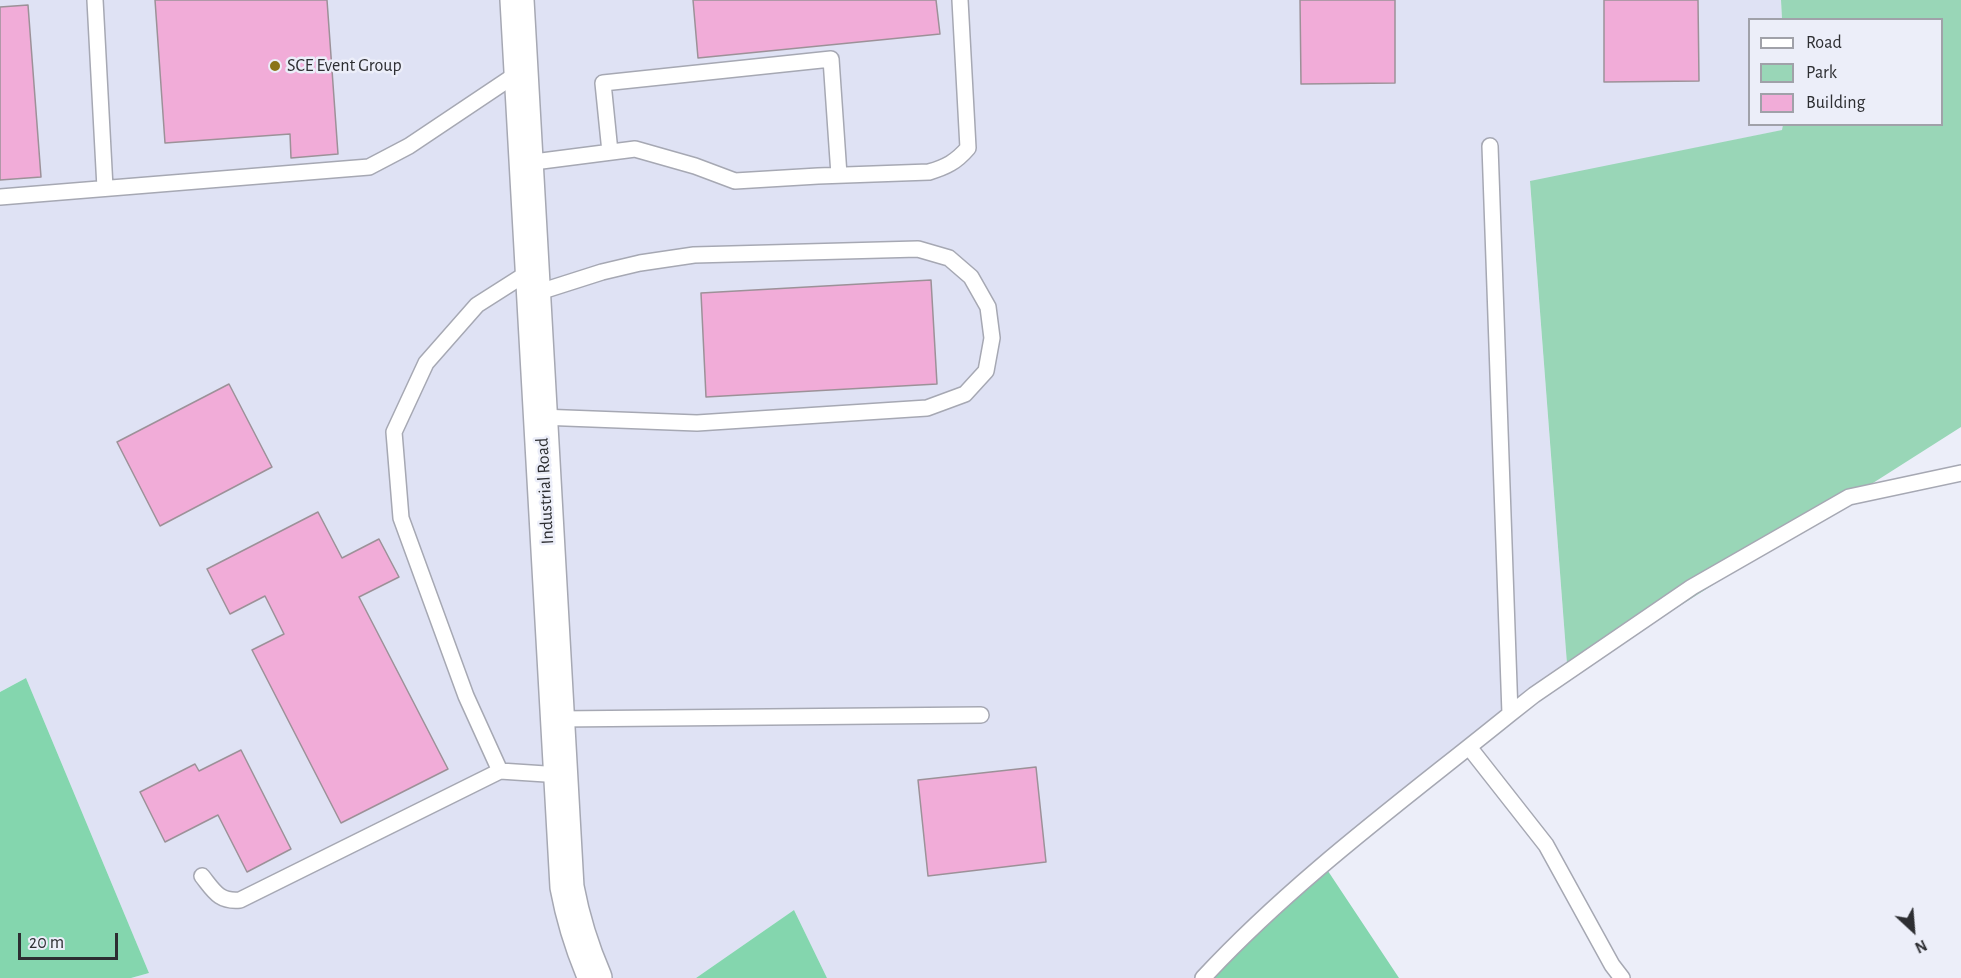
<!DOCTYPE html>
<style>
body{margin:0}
#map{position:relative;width:1961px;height:978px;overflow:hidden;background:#eceef9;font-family:"Alegreya Sans",sans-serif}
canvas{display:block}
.legend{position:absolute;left:1748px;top:18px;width:195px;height:108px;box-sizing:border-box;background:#eceef9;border:2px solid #a0a1a9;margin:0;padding:8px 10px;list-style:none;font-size:18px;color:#2d2e32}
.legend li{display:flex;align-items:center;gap:12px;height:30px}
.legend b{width:30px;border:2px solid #a0a1a9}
.north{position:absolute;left:1883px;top:900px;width:60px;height:60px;-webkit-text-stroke:4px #eceef9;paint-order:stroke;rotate:154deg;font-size:16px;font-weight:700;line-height:24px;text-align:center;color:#2d2e32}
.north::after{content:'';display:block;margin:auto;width:21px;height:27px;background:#2d2e32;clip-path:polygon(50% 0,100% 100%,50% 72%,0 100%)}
.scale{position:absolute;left:18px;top:933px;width:100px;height:27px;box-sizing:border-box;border:3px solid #2d2e32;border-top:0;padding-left:8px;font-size:18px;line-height:21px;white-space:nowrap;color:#2d2e32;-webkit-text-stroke:4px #eceef9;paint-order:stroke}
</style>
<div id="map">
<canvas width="1961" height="978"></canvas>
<ul class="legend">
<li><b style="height:8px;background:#fff"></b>Road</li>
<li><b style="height:16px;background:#99d6b7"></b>Park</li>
<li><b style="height:16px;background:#f1acd8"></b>Building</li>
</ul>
<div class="north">N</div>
<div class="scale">20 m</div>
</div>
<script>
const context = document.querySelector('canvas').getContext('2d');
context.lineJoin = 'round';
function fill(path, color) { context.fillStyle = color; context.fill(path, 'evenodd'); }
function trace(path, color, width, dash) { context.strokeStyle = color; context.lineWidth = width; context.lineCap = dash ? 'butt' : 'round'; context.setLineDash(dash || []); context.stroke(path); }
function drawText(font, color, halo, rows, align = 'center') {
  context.font = font + ' "Alegreya Sans",sans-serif'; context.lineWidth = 5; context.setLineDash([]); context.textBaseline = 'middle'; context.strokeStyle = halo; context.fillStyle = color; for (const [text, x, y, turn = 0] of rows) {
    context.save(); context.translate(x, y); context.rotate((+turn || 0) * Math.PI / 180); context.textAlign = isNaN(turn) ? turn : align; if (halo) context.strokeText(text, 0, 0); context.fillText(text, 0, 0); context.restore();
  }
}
const built = new Path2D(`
 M0,0H1781L1782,19L1750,20V124L1783,125V130L1530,182L1568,677L1322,862L1207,978H827L794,910L696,978H131L149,973L26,678L0,692Z`);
const green = new Path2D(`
 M1781,0H1961V427L1568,677L1530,181L1782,130L1783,125L1942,124V20L1782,19Z`);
const forest = new Path2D(`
 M26,678L149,973L131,978H0V692Z
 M1322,862L1399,978H1207Z
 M794,910L827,978H696Z`);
const building = new Path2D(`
 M155,0H327L338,154L291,158L290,134L165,143Z
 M693,0H936L940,34L698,58Z
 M1300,0H1395V83L1301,84Z
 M1604,0H1698L1699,81L1604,82Z
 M28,5L41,177L0,180V7Z
 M931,280L937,384L706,397L701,293Z
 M229,384L272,467L160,526L117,442Z
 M318,512L342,558L379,539L399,577L359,597L448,769L341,823L252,650L284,634L265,596L230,614L207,569Z
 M241,750L291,849L247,872L218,815L165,842L140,792L195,764L199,771Z
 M1036,767L1046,862L928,876L918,780Z`);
const lane = new Path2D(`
 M95,0L105,188
 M1490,146L1510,714
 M610,152L603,83L831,59L839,175
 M526,163L635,149L695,166L735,181L818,176L929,172C946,167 956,162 968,148L960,0
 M0,197L369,167L409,146L521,71
 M532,270L477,305L426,363L394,432L401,518L466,696L500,771L561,775
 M533,294L602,272L640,263L694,255L918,249L949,258L971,277L988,307L992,338L986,371L965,394L927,408L697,423L540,417
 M557,719L981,715
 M1469,747L1546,845L1612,965L1622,978
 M202,876C214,891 219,902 240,900L500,771
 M1203,978C1295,879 1405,799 1510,714L1534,695L1692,587L1849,497L1961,473`);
const secondary = new Path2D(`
 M517,0L567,887C573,919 582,948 595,978`);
const markers = [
 [275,66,6,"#8a7418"]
];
const poiNames = [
 ["SCE Event Group",287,66]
];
const streetNames = [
 ["Industrial Road",545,491,-93]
];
fill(built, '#dfe2f4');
fill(green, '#99d6b7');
fill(forest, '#84d6ae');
fill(building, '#f1acd8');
trace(building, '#9c9198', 1.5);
trace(lane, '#a6a8b3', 18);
trace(secondary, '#a6a8b3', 36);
trace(lane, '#fff', 15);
trace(secondary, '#fff', 33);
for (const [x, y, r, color] of markers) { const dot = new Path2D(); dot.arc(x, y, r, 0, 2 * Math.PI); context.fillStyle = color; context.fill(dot); trace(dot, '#eceef9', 2); }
drawText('18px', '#2d2e32', '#eceef9', poiNames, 'left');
drawText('18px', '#2d2e32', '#eceef9', streetNames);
</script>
